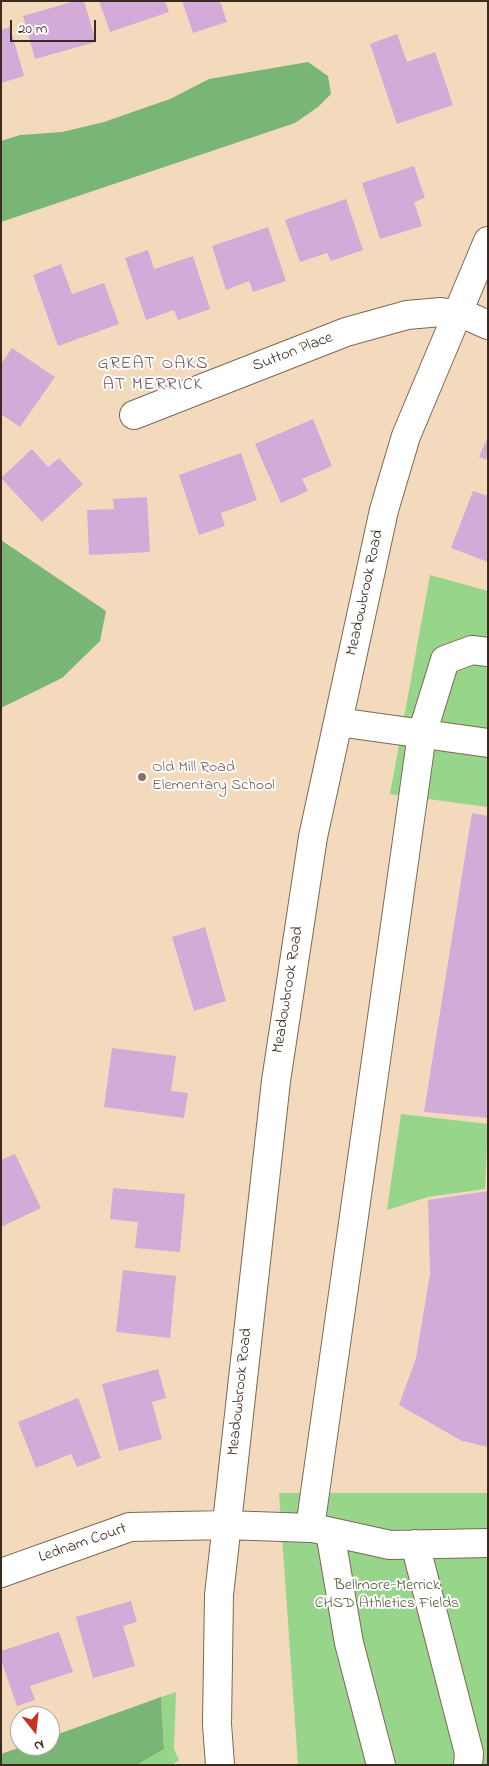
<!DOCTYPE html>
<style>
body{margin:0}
#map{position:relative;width:489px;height:1766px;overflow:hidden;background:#f4dabd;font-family:"Indie Flower",sans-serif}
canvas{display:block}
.frame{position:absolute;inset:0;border:2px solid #3b2a1e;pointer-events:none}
.north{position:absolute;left:10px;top:1706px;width:50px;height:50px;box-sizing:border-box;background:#fff;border:1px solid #b1aaa5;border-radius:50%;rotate:164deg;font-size:14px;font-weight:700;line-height:20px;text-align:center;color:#3b2a1e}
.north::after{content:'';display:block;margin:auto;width:18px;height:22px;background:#c8321e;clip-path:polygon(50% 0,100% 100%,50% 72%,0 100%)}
.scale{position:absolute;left:10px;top:20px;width:86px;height:22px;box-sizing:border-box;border:2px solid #3b2a1e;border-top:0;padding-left:6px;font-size:15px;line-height:18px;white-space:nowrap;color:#3b2a1e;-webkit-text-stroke:4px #fff;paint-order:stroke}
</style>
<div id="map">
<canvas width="489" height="1766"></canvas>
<div class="frame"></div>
<div class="north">N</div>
<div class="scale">20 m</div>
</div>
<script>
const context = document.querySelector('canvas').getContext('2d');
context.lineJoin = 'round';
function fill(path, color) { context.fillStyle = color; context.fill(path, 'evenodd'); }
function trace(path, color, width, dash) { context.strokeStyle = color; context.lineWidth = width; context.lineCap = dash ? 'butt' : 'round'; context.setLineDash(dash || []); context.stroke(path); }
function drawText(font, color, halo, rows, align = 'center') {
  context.font = font + ' "Indie Flower",sans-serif'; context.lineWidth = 4; context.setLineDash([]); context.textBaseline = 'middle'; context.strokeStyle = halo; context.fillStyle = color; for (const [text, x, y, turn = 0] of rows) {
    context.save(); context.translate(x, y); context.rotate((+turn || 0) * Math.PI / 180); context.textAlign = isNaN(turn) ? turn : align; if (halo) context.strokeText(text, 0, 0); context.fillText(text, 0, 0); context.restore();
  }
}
const green = new Path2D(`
 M430,575L488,591V807L390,794Z
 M401,1114L488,1124L485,1189L428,1197L387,1210Z
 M279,1493H488V1765H298Z
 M176,1692L174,1749L179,1760L172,1765H137L164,1749L161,1697Z`);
const forest = new Path2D(`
 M308,62L328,76L331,94L318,107L295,123L1,222V141L20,135L62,132L104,122L170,99L209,79Z
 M1,540L106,611L100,641L62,678L1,708Z
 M161,1697L164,1749L137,1765H1V1754L24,1746H50V1737Z`);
const building = new Path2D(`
 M75,1H84L96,42L35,59L23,16Z
 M99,1H165L169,12L110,32Z
 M182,1H220L227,22L193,33Z
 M10,27L24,76L1,83V30Z
 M397,34L407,62L435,52L453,105L397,124L370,44Z
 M414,166L425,198L414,202L422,226L380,239L362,183Z
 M346,199L363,250L331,261L327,253L300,262L285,220Z
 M268,227L286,281L253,292L249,281L226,290L212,246Z
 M148,250L154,269L193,256L210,309L178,320L174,310L146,320L125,258Z
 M61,264L72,294L104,283L119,324L58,346L33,275Z
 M12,348L55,377L20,427L1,414V364Z
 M313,419L332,466L302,479L308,491L281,503L255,444Z
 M488,436V460L479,457Z
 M32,449L48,467L59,458L83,484L42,522L1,478Z
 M241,453L257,500L221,513L225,526L199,535L179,475Z
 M473,491L488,496V562L451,548Z
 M147,497L150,552L89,555L87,510L114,509L113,499Z
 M472,813L488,816V1118L424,1112Z
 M205,927L226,1001L194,1011L172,937Z
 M112,1048L176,1056L171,1091L188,1093L184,1118L104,1107Z
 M15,1154L41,1208L1,1227V1160Z
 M113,1188L185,1194L180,1252L135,1248L138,1222L110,1219Z
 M488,1191V1447L462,1441L399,1405L416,1358L430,1274L428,1200Z
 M123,1270L176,1276L170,1338L116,1332Z
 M158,1369L166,1398L152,1402L162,1439L119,1451L102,1384Z
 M78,1398L101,1458L77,1467L71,1454L36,1468L18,1422Z
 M131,1601L137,1622L123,1626L135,1666L93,1678L76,1617Z
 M59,1632L73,1672L30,1686L35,1700L17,1706L1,1660V1651Z`);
const minor = new Path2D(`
 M134,415L346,332L407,315L441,312L470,317L488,325
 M338,722L488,743
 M313,1528L390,1545L488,1543
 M330,1532L349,1643L381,1765
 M415,1544L469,1753L468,1765
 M1,1573L130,1527L226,1525L310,1528L422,734L445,660L472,650L488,652
 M220,1765L217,1724L219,1595L276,1081L313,837L384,510L406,436L488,241`);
const markers = [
 [142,777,5,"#8d6e63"]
];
const streetNames = [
 ["Sutton Place",293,353,-21],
 ["Meadowbrook Road",366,593,-78],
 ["Meadowbrook Road",289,990,-81],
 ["Meadowbrook Road",241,1392,-84],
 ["Lednam Court",83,1544,-19]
];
const educationNames = [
 ["Old Mill Road",152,768],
 ["Elementary School",152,786]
];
const parkNames = [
 ["Bellmore-Merrick",387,1586],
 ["CHSD Athletics Fields",387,1604]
];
const neighbourhoodNames = [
 ["GREAT OAKS",153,365],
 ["AT MERRICK",153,386]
];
fill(green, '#97d58a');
fill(forest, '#79b676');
fill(building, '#d2abd9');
trace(minor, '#7c6856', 30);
trace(minor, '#fff', 28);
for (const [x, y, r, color] of markers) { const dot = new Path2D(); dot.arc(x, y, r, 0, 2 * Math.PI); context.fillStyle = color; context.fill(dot); trace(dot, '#fff', 2); }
drawText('16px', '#3b2a1e', '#fff', streetNames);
drawText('16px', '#785e54', '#fff', educationNames, 'left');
drawText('16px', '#575d3e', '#fff', parkNames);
context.letterSpacing = '1px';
drawText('18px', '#70575f', '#fff', neighbourhoodNames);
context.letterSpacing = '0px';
</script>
